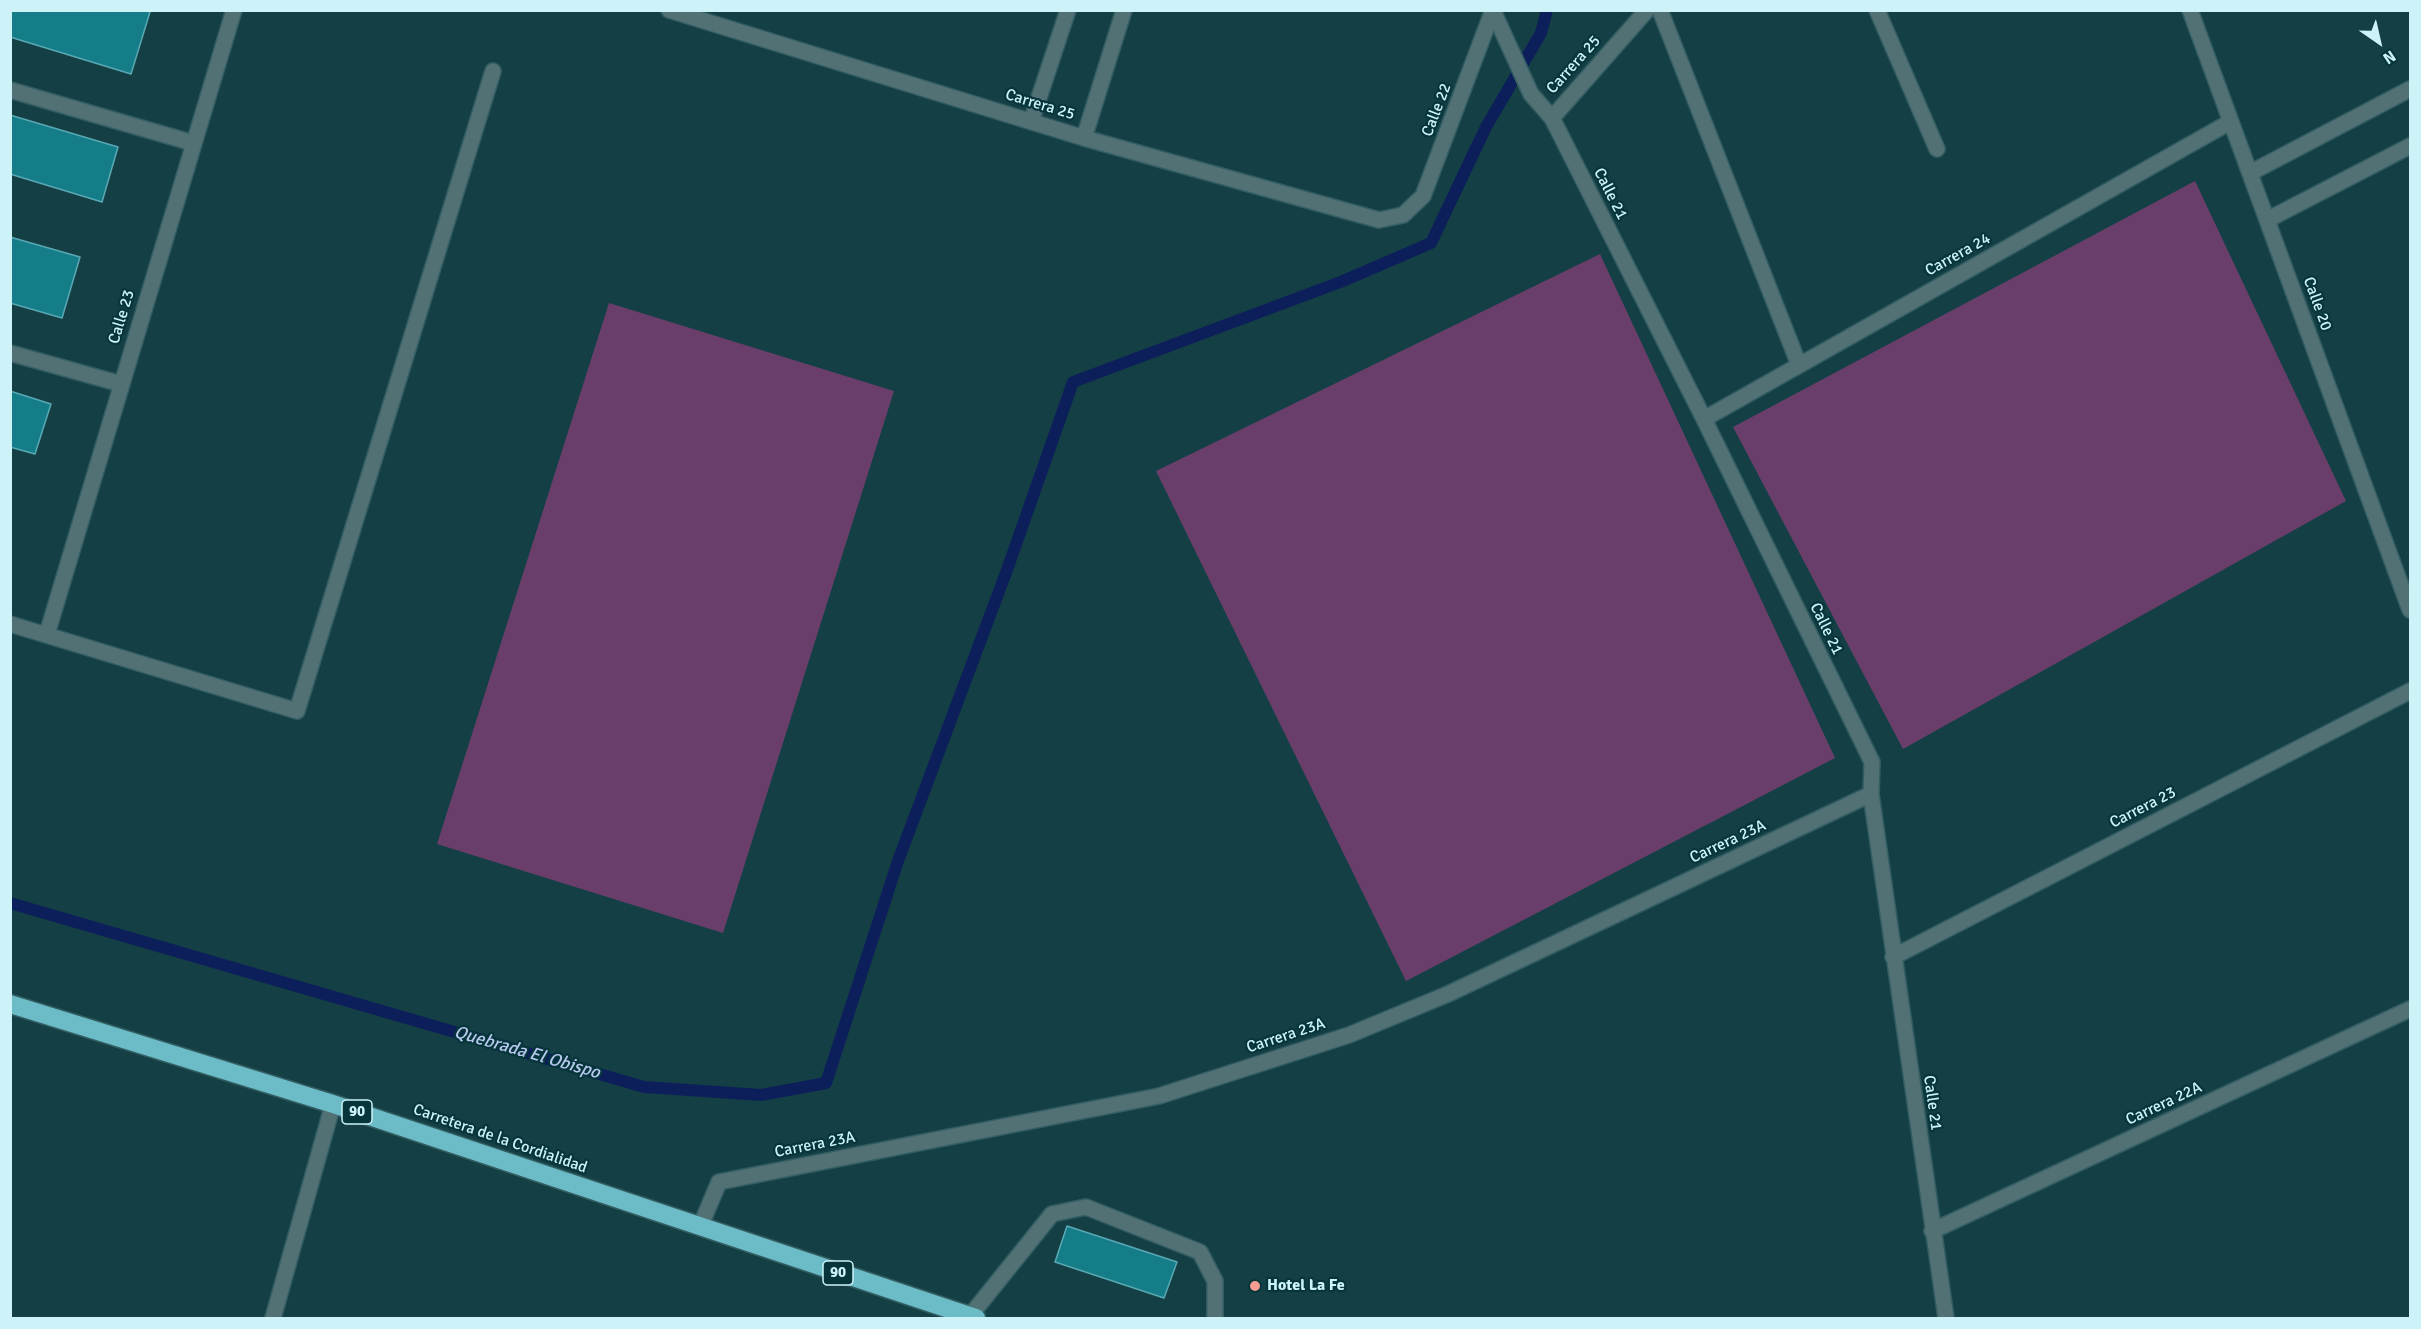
<!DOCTYPE html>
<style>
body{margin:0}
#map{position:relative;width:2421px;height:1329px;overflow:hidden;background:#144045;font-family:Signika,sans-serif}
canvas{display:block}
.frame{position:absolute;inset:0;border:12px solid #cdf3f8;pointer-events:none}
.north{position:absolute;left:2349px;top:12px;width:60px;height:60px;-webkit-text-stroke:4px #06353b;paint-order:stroke;rotate:146deg;font-size:16px;font-weight:700;line-height:24px;text-align:center;color:#cdf3f8}
.north::after{content:'';display:block;margin:auto;width:21px;height:27px;background:#cdf3f8;clip-path:polygon(50% 0,100% 100%,50% 72%,0 100%)}
</style>
<div id="map">
<canvas width="2421" height="1329"></canvas>
<div class="frame"></div>
<div class="north">N</div>
</div>
<script>
const context = document.querySelector('canvas').getContext('2d');
context.lineJoin = 'round';
function fill(path, color) { context.fillStyle = color; context.fill(path, 'evenodd'); }
function trace(path, color, width, dash) { context.strokeStyle = color; context.lineWidth = width; context.lineCap = dash ? 'butt' : 'round'; context.setLineDash(dash || []); context.stroke(path); }
function drawText(font, color, halo, rows, align = 'center') {
  context.font = font + ' Signika,sans-serif'; context.lineWidth = 4.5; context.setLineDash([]); context.textBaseline = 'middle'; context.strokeStyle = halo; context.fillStyle = color; for (const [text, x, y, turn = 0] of rows) {
    context.save(); context.translate(x, y); context.rotate((+turn || 0) * Math.PI / 180); context.textAlign = isNaN(turn) ? turn : align; if (halo) context.strokeText(text, 0, 0); context.fillText(text, 0, 0); context.restore();
  }
}
const green = new Path2D(`
 M2195,181L2346,501L1903,749L1733,427Z
 M1600,254L1835,758L1406,981L1156,471Z
 M609,303L894,391L723,933L437,844Z`);
const stream = new Path2D(`
 M10,903L644,1087L761,1095L826,1083L898,861L1007,570L1073,382L1343,281L1431,243L1486,127L1541,33L1547,10`);
const building = new Path2D(`
 M10,10H146L150,12L131,74L10,37Z
 M10,115L118,147L102,202L10,174Z
 M10,237L80,257L62,318L10,303Z
 M10,391L51,404L35,454L10,447Z
 M1067,1226L1177,1262L1164,1298L1055,1262Z`);
const lane = new Path2D(`
 M970,1316L1052,1214L1086,1207L1200,1252L1215,1281V1318
 M273,1318L333,1104`);
const street = new Path2D(`
 M669,10L1084,138L1379,220L1403,215L1423,196L1493,10
 M1660,10L1799,365
 M1877,10L1937,149
 M2190,10L2410,610
 M1494,13L1531,94L1552,118L1704,419L1872,762L1871,794L1946,1318
 M10,90L193,143
 M1552,118L1647,10
 M1031,122L1068,10
 M1084,138L1124,10
 M2250,173L2410,89
 M2267,220L2410,146
 M10,353L121,384
 M1704,419L2230,122
 M10,624L297,711L493,71
 M47,634L234,10
 M1893,957L2410,691
 M700,1227L719,1182L1159,1096L1349,1035L1448,994L1871,794
 M1932,1231L2410,1009`);
const highway = new Path2D(`
 M10,1004L333,1104L976,1318`);
const markers = [
 [1255,1286,6,"#f59c93"]
];
const shields = [
 [357,1112,30],
 [838,1273,30]
];
const shieldNames = [
 ["90",357,1112],
 ["90",838,1273]
];
const streetNames = [
 ["Carrera 25",1574,65,-48],
 ["Carrera 25",1040,105,17],
 ["Calle 22",1437,110,-69],
 ["Calle 21",1610,194,63],
 ["Carrera 24",1958,255,-29],
 ["Calle 20",2317,304,70],
 ["Calle 23",122,317,-73],
 ["Calle 21",1826,629,64],
 ["Carrera 23",2143,808,-27],
 ["Carrera 23A",1728,842,-25],
 ["Carrera 23A",1286,1036,-18],
 ["Calle 21",1932,1103,82],
 ["Carrera 22A",2164,1104,-25],
 ["Carretera de la Cordialidad",500,1139,19],
 ["Carrera 23A",815,1145,-11]
];
const poiNames = [
 ["Hotel La Fe",1267,1286]
];
const waterNames = [
 ["Quebrada El Obispo",527,1053,16]
];
fill(green, '#6a3e6b');
trace(stream, '#0d1f5b', 12);
fill(building, '#147d88');
trace(building, '#59a9b4', 1.5);
trace(lane, '#325d62', 18);
trace(street, '#325d62', 18);
trace(highway, '#325d62', 21);
trace(lane, '#527175', 15);
trace(street, '#527175', 15);
trace(highway, '#6bbcc6', 18);
for (const [x, y, r, color] of markers) { const dot = new Path2D(); dot.arc(x, y, r, 0, 2 * Math.PI); context.fillStyle = color; context.fill(dot); trace(dot, '#06353b', 2); }
for (const [x, y, w] of shields) { const box = new Path2D(); box.roundRect(x - w / 2, y - 12, w, 24, 4.5); context.fillStyle = '#06353b'; context.fill(box); trace(box, '#cdf3f8', 1.5); }
drawText('bold 15px', '#cdf3f8', null, shieldNames);
drawText('16px', '#cdf3f8', '#06353b', streetNames);
drawText('bold 16px', '#cdf3f8', '#06353b', poiNames, 'left');
drawText('italic 18px', '#b7c8ed', '#06353b', waterNames);
</script>
